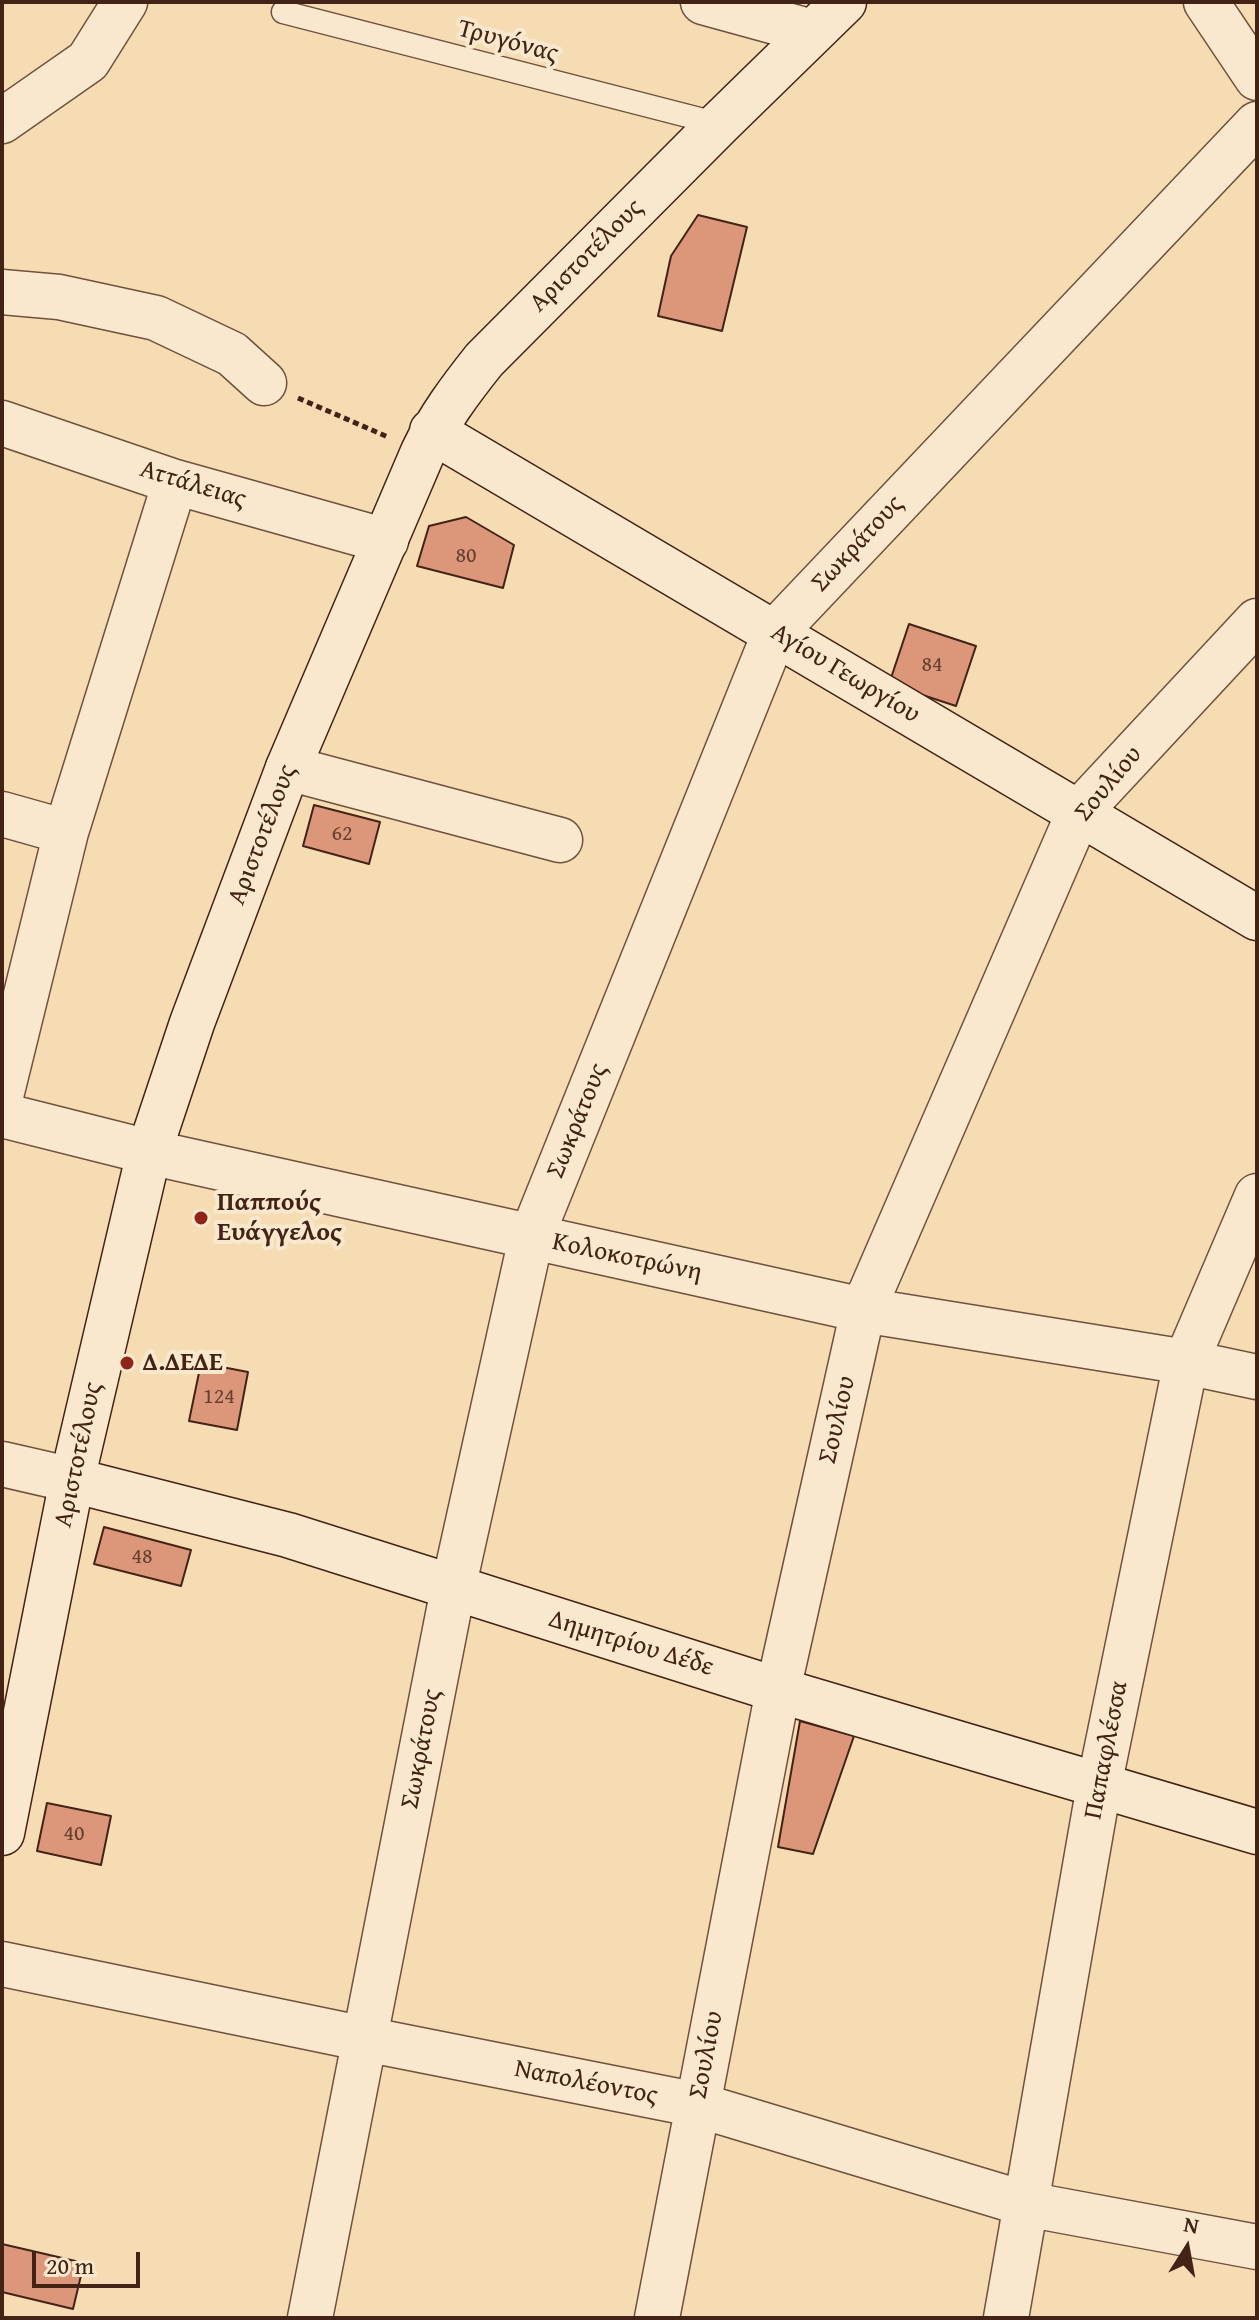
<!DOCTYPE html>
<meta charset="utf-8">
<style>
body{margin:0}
#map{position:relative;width:1259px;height:2320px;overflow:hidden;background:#f6dcb3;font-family:"Gentium Book Plus",serif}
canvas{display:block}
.frame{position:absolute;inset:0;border:4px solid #422316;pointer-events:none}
.north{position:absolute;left:1147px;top:2208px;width:80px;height:80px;-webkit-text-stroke:6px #f9e8ce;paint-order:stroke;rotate:11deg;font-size:22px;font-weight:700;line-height:32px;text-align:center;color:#422316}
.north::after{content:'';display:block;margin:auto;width:28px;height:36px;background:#422316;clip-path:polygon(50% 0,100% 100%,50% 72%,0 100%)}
.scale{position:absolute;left:32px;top:2252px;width:108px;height:36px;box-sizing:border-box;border:4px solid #422316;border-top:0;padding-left:10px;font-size:24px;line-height:28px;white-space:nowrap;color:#422316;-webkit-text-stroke:6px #f9e8ce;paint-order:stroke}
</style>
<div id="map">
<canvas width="1259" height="2320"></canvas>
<div class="frame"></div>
<div class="north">N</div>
<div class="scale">20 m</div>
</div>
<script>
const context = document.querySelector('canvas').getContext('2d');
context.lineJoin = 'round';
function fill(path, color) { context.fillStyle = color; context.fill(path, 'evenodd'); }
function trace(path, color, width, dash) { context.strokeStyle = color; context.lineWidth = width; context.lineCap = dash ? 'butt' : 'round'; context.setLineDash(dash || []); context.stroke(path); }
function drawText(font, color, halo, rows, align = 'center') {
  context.font = font + ' "Gentium Book Plus",serif'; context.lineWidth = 8; context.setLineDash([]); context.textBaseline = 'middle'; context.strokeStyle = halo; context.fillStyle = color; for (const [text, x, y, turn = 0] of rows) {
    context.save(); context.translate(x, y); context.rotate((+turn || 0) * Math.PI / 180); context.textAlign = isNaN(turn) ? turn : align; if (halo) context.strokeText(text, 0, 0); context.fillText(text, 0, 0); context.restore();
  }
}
const building = new Path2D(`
 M698,215L747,227L722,331L658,316L671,256Z
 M466,517L514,545L503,588L417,566L429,526Z
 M909,624L976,646L956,706L889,684Z
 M314,805L380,822L369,864L303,846Z
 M201,1363L248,1372L237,1430L189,1421Z
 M104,1527L191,1550L181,1586L94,1564Z
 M800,1721L854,1736L813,1854L778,1847Z
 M47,1803L111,1816L101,1865L37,1851Z
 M2,2244L84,2263L73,2309L2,2292Z`);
const path = new Path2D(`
 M298,398L388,437`);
const lane = new Path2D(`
 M283,12L719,124`);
const street = new Path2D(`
 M703,2L812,32
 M1206,2L1257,78
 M2,121L88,61L125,2
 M2,292L59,297L156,318L232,354L264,383
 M2,423L175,482L386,541
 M288,768L560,840
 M2,814L66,832
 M2,1092L66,832L175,482
 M2,1115L149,1152L863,1310L1186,1362L1257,1377
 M2,1464L72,1480
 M2,1964L365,2039L698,2105L1026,2204L1257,2247
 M310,2318L453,1589L531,1238L775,632L1257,124
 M657,2318L778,1690L863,1310L1079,812L1257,621
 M1006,2318L1099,1786L1186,1362L1257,1196`);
const secondary = new Path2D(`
 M432,431L1257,918
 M72,1480L288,1535L778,1690L1257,1832
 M2,1833L72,1480L149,1152L192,1023L288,768L423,452C439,418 461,389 484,360L719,124L844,2`);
const markers = [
 [201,1218,8,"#8f2418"],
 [127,1363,8,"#8f2418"]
];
const numberNames = [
 ["80",466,556],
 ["84",932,665],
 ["62",342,834],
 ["124",219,1397],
 ["48",142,1557],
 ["40",74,1834]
];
const streetNames = [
 ["Τρυγόνας",508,42,15],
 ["Αριστοτέλους",587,256,-45],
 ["Αττάλειας",193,485,17],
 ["Σωκράτους",858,544,-47],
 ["Αγίου Γεωργίου",845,674,31],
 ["Σουλίου",1109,784,-50],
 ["Αριστοτέλους",263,835,-69],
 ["Σωκράτους",578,1121,-68],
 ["Κολοκοτρώνη",627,1258,12],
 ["Σουλίου",838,1420,-77],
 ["Αριστοτέλους",79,1455,-78],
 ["Δημητρίου Δέδε",631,1644,17],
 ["Σωκράτους",422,1749,-79],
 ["Παπαφλέσσα",1107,1750,-79],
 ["Σουλίου",707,2055,-79],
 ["Ναπολέοντος",586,2083,11]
];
const poiNames = [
 ["Παππούς",217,1203],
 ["Ευάγγελος",217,1233],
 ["Δ.ΔΕΔΕ",143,1363]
];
fill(building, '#dc977b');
trace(building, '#422316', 2);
trace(lane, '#6f513d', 25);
trace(street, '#6f513d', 47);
trace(secondary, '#422316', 47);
trace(path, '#422316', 5, [6, 4]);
trace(lane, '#f9e8ce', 22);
trace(street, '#f9e8ce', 44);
trace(secondary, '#f9e8ce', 44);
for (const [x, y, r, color] of markers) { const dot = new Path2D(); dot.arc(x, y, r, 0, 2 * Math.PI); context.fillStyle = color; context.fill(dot); trace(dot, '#f9e8ce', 3); }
drawText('22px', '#68402f', null, numberNames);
drawText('26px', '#422316', '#f9e8ce', streetNames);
drawText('bold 26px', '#422316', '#f9e8ce', poiNames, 'left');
</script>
